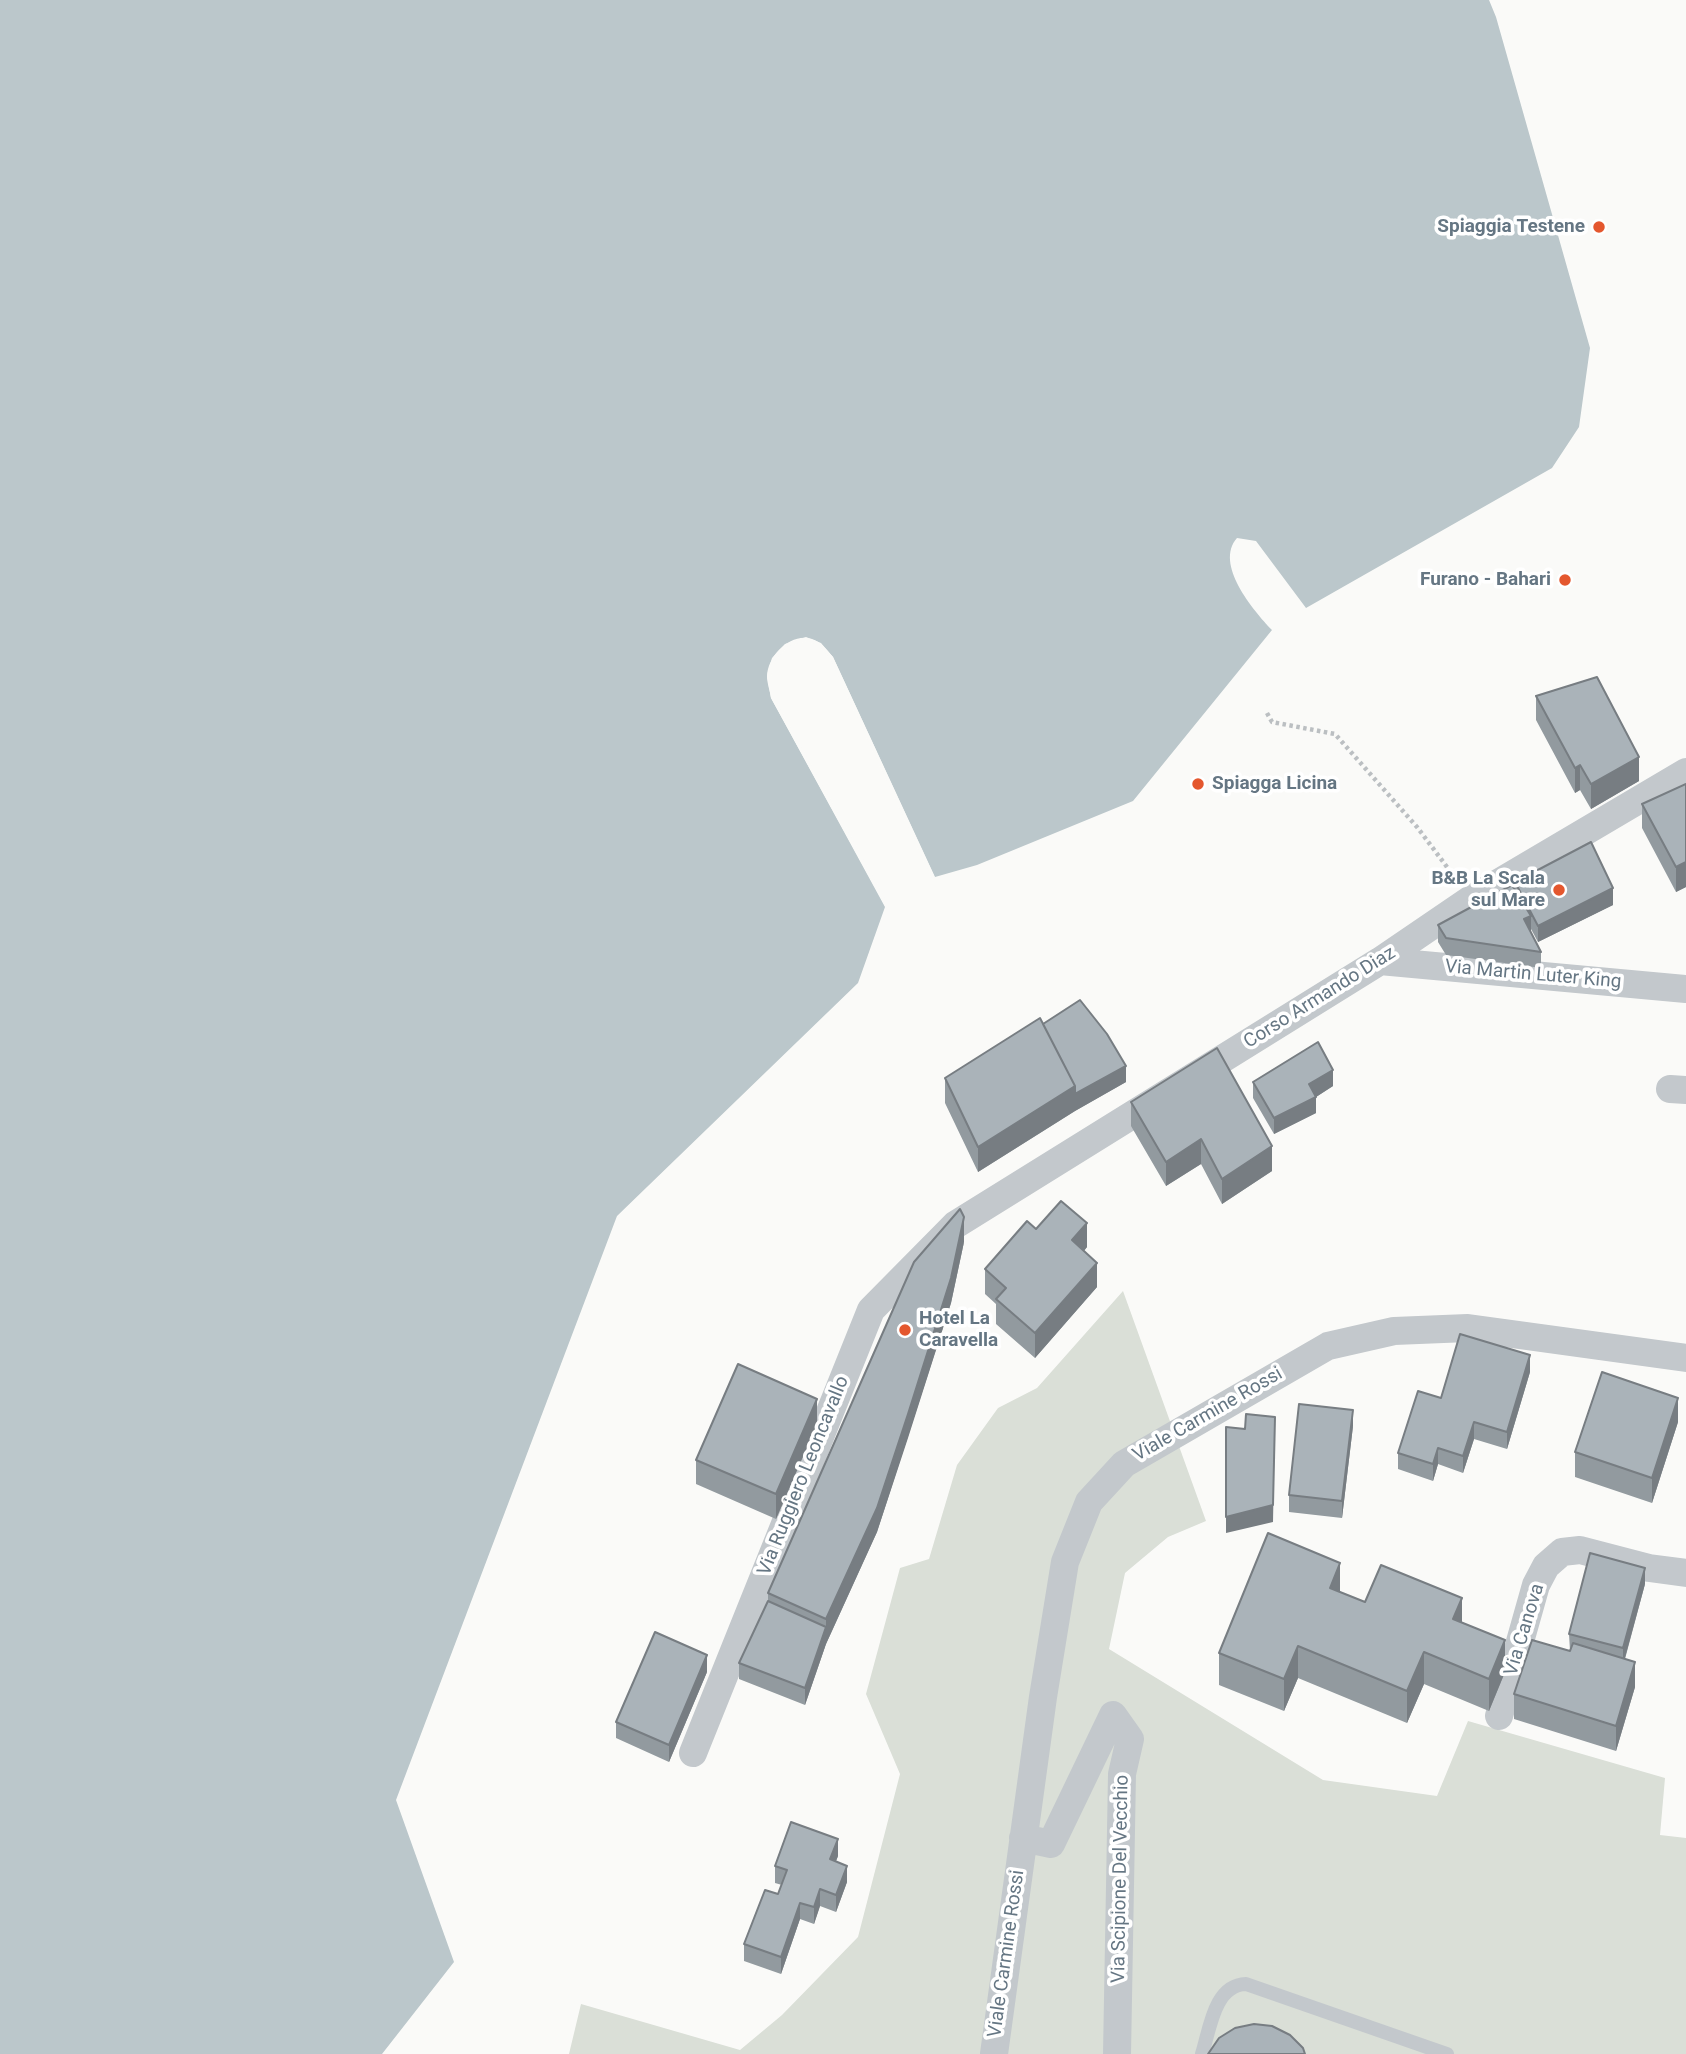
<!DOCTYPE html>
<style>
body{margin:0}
canvas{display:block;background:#fafaf8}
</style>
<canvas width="1686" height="2054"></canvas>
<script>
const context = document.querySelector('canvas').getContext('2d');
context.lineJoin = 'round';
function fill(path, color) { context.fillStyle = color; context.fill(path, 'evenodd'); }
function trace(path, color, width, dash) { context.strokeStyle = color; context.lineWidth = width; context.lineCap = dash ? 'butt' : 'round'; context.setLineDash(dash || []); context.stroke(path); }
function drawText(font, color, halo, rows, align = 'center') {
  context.font = font + ' Roboto,sans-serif'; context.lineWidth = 7; context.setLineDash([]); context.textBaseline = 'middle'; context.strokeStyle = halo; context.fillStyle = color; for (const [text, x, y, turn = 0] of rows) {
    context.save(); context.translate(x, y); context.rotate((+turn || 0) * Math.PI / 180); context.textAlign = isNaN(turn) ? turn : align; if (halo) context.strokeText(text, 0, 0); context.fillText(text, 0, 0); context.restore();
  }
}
const green = new Path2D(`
 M1123,1291L1206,1521L1168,1537L1125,1573L1109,1649L1323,1780L1437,1796L1468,1721L1665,1778L1660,1835L1686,1838V2054H569L581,2004L740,2050L782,2015L858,1937L900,1774L866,1694L900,1568L929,1559L957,1465L998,1408L1037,1388Z`);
const water = new Path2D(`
 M0,0H1489L1496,17L1590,348L1579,427L1552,468L1306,608L1256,541L1237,538C1214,564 1253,610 1272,630L1133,801L977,865L935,877L833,657C826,649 819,639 807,638C787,636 768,657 767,676C767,683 770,691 771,698L885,907L858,983L617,1216L396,1800L454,1962L382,2054H0Z`);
const pier = new Path2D(`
 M806,637L821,643L833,657L936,880L932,879L830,659L819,646L806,641L787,647L776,660L771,676L774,697L889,905L888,911L771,698L767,676L772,658L785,644Z`);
const path = new Path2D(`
 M1267,713L1272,722L1335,734L1417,827L1453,875`);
const lane = new Path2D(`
 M1202,2054C1210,2029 1214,1985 1246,1984L1447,2054`);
const street = new Path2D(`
 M1380,961L1686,989
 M1670,1089L1686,1090
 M1499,1716L1536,1585L1546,1566L1562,1552L1580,1550L1649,1568L1686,1573
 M693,1753L871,1310L955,1225L1380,961L1471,899L1686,772
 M1023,1838L1051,1844L1113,1715L1130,1739L1122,1774L1117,2054
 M994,2054L1043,1697L1065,1562L1089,1502L1124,1464L1328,1346L1394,1331L1468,1328L1686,1358`);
const wall = new Path2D(`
 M1536,696L1639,781L1591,809L1580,790L1575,793L1536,720Z
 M1686,784V887L1676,892L1642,828V804Z
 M1515,882L1613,905L1538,942L1531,929V932L1541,952V968L1446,955L1438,942V925L1515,890Z
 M1043,1024L1126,1082L1075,1111L978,1172L945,1103V1078Z
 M1253,1082L1333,1086L1316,1097V1113L1274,1134L1253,1098Z
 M1131,1102L1272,1171L1222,1204L1201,1164L1166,1186L1131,1126Z
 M1036,1229L1087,1247L1084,1251L1097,1287L1035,1358L996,1324V1304L985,1294V1269Z
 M964,1242L951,1303L877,1532L826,1644L805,1705L739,1679V1663L768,1601V1593Z
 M1530,1372L1507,1449L1474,1439L1463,1473L1438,1464L1433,1481L1398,1469V1453L1441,1398Z
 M1678,1422L1652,1503L1575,1477V1452Z
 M817,1424L776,1519L696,1484V1460Z
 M1353,1426L1342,1518L1289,1512V1495Z
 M1645,1584L1625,1659L1635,1687L1616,1751L1514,1719V1694L1570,1651L1569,1634Z
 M1340,1592L1365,1602L1462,1623L1505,1672L1489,1711L1424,1684L1407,1723L1298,1678L1284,1711L1219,1685V1653Z
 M707,1672L669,1762L616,1738V1722Z
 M838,1856L836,1861L847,1882L836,1912L820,1906L814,1924L800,1919L781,1974L744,1961V1944L778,1894L782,1885L775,1883V1866Z`);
const shadedWall = new Path2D(`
 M1639,757V781L1591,809V784Z
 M1580,765V790L1575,793V768Z
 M1686,862V887L1676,892V867Z
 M1613,888V905L1538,942V926Z
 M1531,916V932L1524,919Z
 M1126,1066V1082L1075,1111L978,1172V1147L1075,1086Z
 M1333,1070V1086L1316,1097V1113L1274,1134V1118L1309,1084Z
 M1201,1139V1164L1166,1186V1162Z
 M1272,1146V1171L1222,1204V1179Z
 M964,1217V1242L951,1303L908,1438L877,1532L826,1644L805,1705V1688L826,1627V1619Z
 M1087,1223V1247L1072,1265V1240Z
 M1097,1263V1287L1035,1358V1333Z
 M1530,1355V1372L1507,1449V1432Z
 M1678,1398V1422L1652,1503V1478Z
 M817,1399V1424L776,1519V1494Z
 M1353,1410V1426L1342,1518V1501Z
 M1275,1417L1273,1522L1226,1533V1517Z
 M1474,1422V1439L1463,1473V1456Z
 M1438,1448V1464L1433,1481V1464Z
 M1340,1563V1595L1330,1588Z
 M1645,1568V1584L1623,1665V1648Z
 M1462,1598V1630L1453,1619Z
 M1505,1640V1672L1489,1711V1679Z
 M1298,1646V1678L1284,1711V1679Z
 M1424,1652V1684L1407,1723V1691Z
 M707,1655V1672L669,1762V1745Z
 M1635,1662V1687L1616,1751V1726Z
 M838,1839V1856L830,1876V1859Z
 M847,1866V1882L836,1912V1895Z
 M820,1889V1906L814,1924V1907Z
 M800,1903V1919L781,1974V1957Z`);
const building = new Path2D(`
 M1597,677L1639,757L1591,784L1580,765L1575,768L1536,696Z
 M1686,784V862L1676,867L1642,804Z
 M1591,842L1613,888L1538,926L1515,882Z
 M1512,885L1531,916L1524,919L1541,952L1446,938L1438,925Z
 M1080,1000L1107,1034L1126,1066L1075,1094V1086L1043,1024Z
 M1040,1018L1075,1086L978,1147L945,1078Z
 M1318,1042L1333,1070L1309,1084L1316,1097L1274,1118L1253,1082Z
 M1217,1048L1272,1146L1222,1179L1201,1139L1166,1162L1131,1102Z
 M1061,1201L1087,1223L1072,1240L1097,1263L1035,1333L996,1299L1006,1288L985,1269L1027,1221L1036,1229Z
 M960,1209L964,1217L951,1278L908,1414L877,1508L826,1619L768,1593L914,1262Z
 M1460,1334L1530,1355L1507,1432L1474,1422L1463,1456L1438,1448L1433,1464L1398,1453L1418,1391L1441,1398Z
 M738,1364L817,1399L776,1494L696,1460Z
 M1602,1372L1678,1398L1652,1478L1575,1452Z
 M1299,1404L1353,1410L1342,1501L1289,1495Z
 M1246,1414L1275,1417L1273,1505L1226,1517V1427L1245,1429Z
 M1268,1533L1340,1563L1330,1588L1365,1602L1381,1565L1462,1598L1453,1619L1505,1640L1489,1679L1424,1652L1407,1691L1298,1646L1284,1679L1219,1653Z
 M1590,1553L1645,1568L1623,1648L1569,1634Z
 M768,1601L826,1627L805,1688L739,1663Z
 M655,1632L707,1655L669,1745L616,1722Z
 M1532,1640L1570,1651L1573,1643L1635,1662L1616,1726L1514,1694Z
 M791,1822L838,1839L830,1859L847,1866L836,1895L820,1889L814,1907L800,1903L781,1957L744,1944L765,1890L778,1894L787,1870L775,1866Z
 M1254,2024L1272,2026L1290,2035L1303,2048L1305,2054H1208L1219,2038L1235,2028Z`);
const markers = [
 [1599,227,7,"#e4572e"],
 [1565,580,7,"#e4572e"],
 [1198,784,7,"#e4572e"],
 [1559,890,7,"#e4572e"],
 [905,1330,7,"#e4572e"]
];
const poiNames = [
 ["Spiaggia Testene",1585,227],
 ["Furano - Bahari",1551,580],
 ["Spiagga Licina",1212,784,"left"],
 ["B&B La Scala",1545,879],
 ["sul Mare",1545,901],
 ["Hotel La",919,1319,"left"],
 ["Caravella",919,1341,"left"]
];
const streetNames = [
 ["Via Martin Luter King",1533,975,5],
 ["Corso Armando Diaz",1320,998,-32],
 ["Viale Carmine Rossi",1208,1415,-30],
 ["Via Ruggiero Leoncavallo",804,1476,-68],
 ["Via Canova",1525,1630,-73],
 ["Via Scipione Del Vecchio",1121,1879,-89],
 ["Viale Carmine Rossi",1007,1954,-82]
];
fill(green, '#dadfd7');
fill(water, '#bbc7cb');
fill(pier, '#fafaf8');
trace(path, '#bbbfc2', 4.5, [3.5, 3.5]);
trace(lane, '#c3c8cc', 14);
trace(street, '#c3c8cc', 28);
fill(wall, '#929a9f');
fill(shadedWall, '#777d82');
fill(building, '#aab3b9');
trace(building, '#777d82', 2);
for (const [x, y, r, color] of markers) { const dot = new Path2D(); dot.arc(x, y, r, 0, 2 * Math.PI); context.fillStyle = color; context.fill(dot); trace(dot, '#fff', 2.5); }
drawText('bold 19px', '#657683', '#fff', poiNames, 'right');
drawText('19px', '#657683', '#fff', streetNames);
</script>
